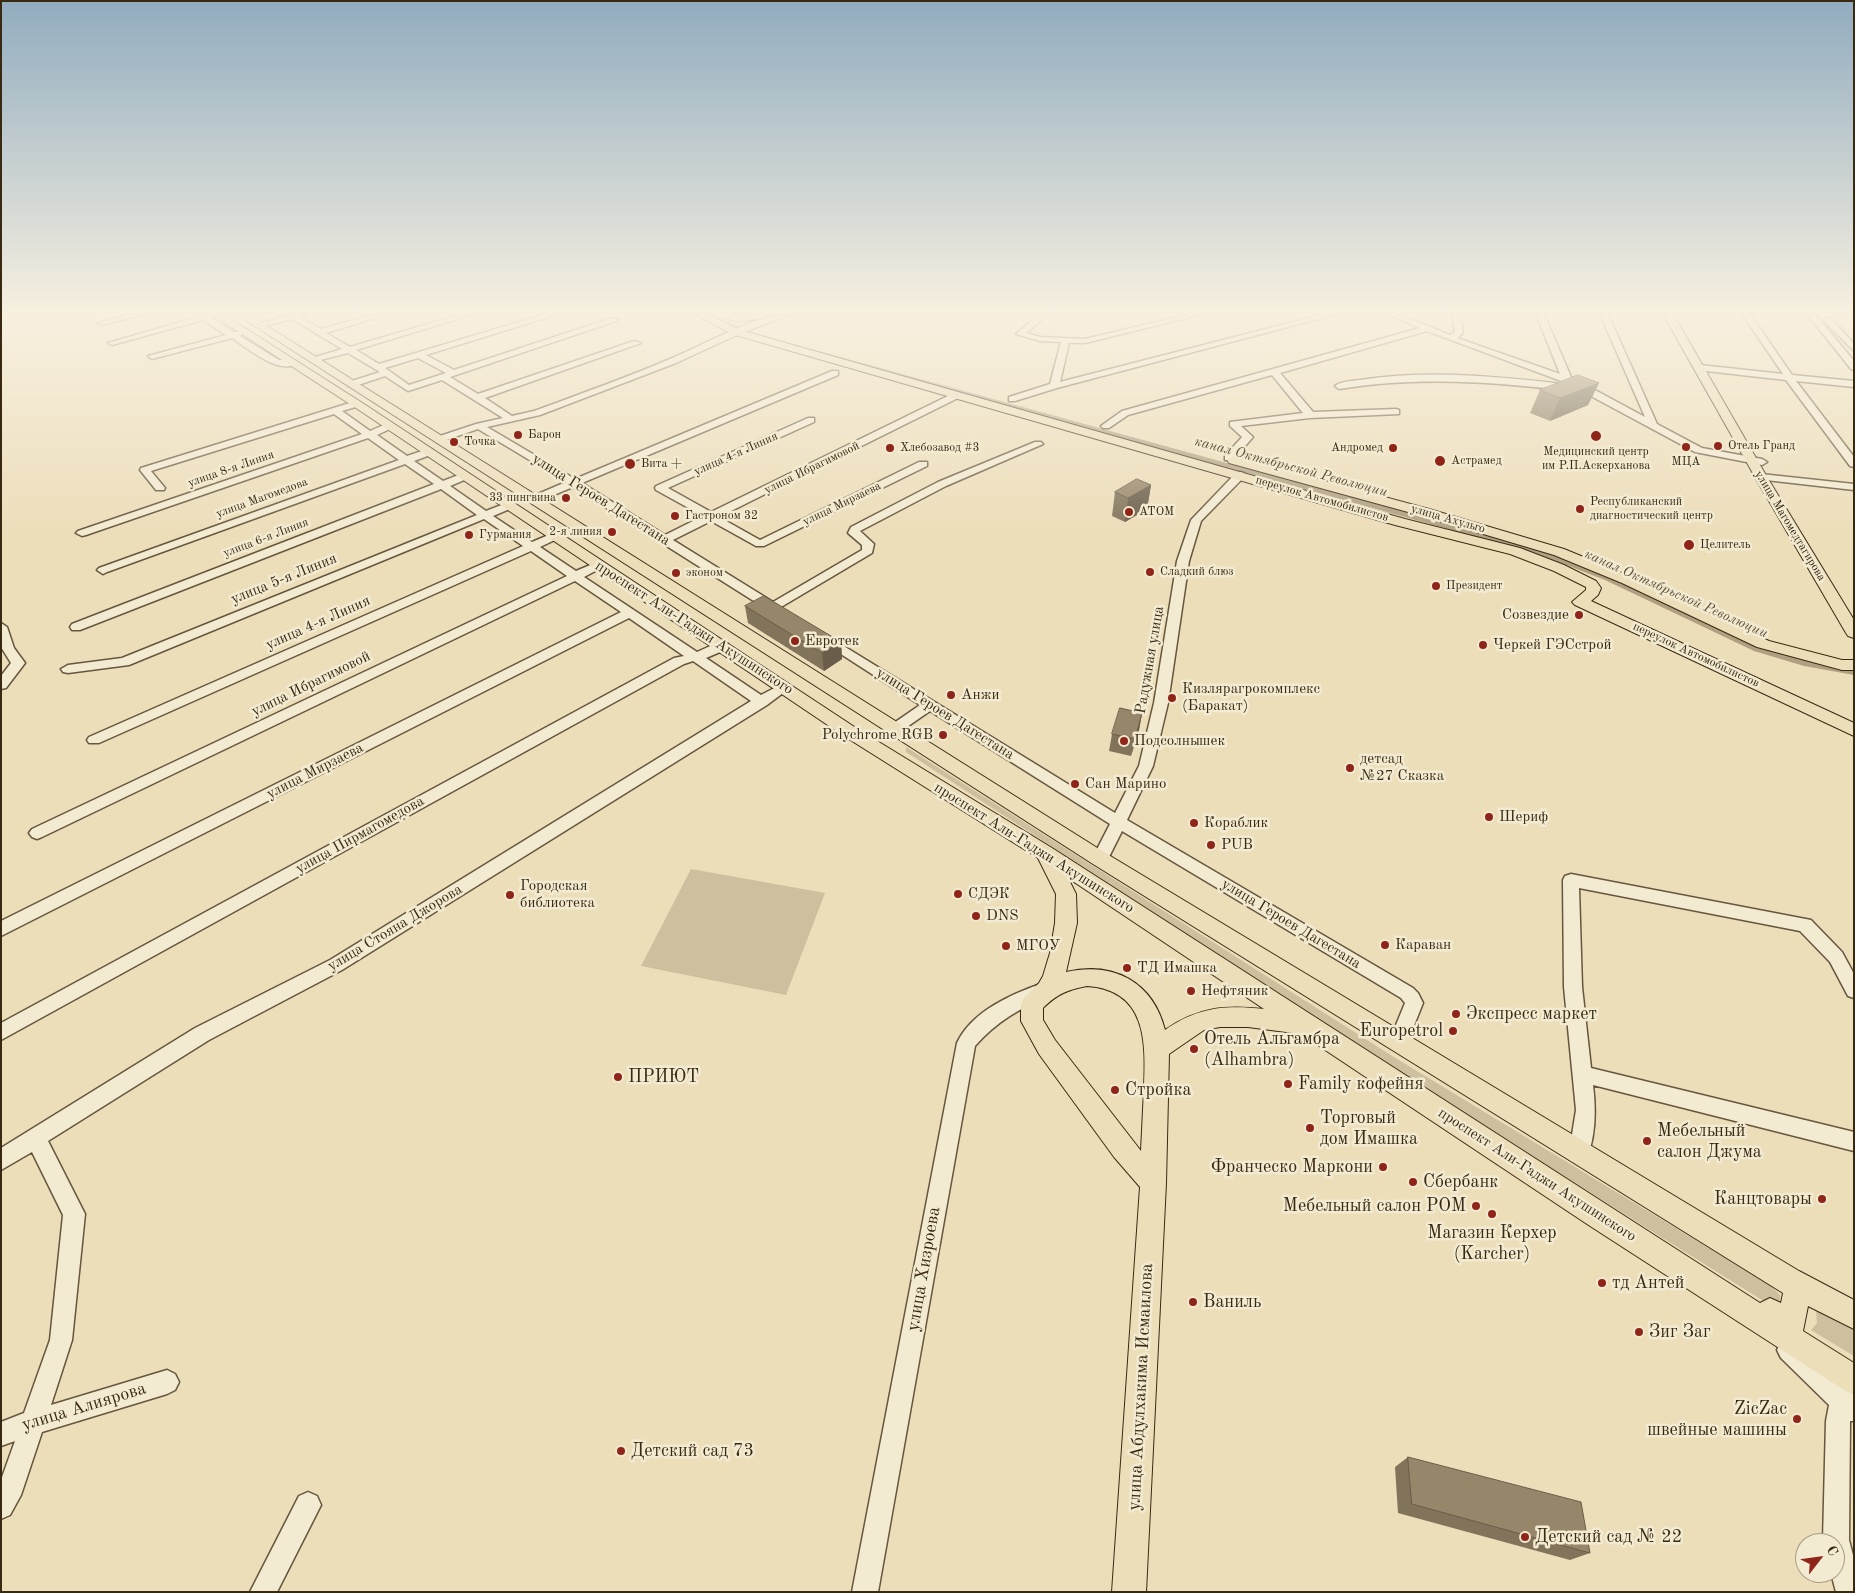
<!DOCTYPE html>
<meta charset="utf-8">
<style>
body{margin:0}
#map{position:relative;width:1855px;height:1593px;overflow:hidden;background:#eddeba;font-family:"Old Standard TT",serif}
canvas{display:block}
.frame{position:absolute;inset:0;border:2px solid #392913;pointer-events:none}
.north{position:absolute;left:1795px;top:1533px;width:50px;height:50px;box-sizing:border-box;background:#f3ead2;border:1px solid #a99d86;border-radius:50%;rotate:60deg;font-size:14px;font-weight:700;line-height:20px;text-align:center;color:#392913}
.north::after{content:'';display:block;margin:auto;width:18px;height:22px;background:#8f2418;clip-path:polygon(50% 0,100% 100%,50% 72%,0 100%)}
</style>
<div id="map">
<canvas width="1855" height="1593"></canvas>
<div class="frame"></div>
<div class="north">С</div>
</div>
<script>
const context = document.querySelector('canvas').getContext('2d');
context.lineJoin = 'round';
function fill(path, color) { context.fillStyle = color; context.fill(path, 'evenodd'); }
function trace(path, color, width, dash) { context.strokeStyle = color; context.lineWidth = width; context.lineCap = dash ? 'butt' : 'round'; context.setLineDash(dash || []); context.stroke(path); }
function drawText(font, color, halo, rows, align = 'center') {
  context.font = font + ' "Old Standard TT",serif'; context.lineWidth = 5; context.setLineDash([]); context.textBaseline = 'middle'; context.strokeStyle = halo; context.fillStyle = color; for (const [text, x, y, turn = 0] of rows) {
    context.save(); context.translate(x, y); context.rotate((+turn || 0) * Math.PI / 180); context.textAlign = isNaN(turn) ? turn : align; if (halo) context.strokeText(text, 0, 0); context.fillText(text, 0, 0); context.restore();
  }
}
const green = new Path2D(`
 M906,747L1389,1054L1771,1286L1780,1295L1779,1307L1762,1300C1474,1121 1190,937 906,752Z
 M691,869L825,893L786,995L641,966Z
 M1816,1310L1854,1330V1356L1811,1330L1817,1323Z`);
const canal = new Path2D(`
 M708,314H716L753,333L1544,550L1611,576L1762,647L1805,660L1854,669V675L1804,666L1754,651L1605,580L1538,554L749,335Z`);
const minor = new Path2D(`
 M131,314H144L102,325L98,323Z
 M198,314H220L211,318L234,332H241L242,334L240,336L279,360H293L297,363C280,376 247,348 232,338L152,359L148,356L226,335L203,320L112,345L108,343L198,317Z
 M292,314H306L300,317L321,329L376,314H388L326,333L350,347L462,314H474L356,350L379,364L546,314H558L426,355L454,370L612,318L619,320L450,377L478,394L634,341L641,343L485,398L512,416L534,411C580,394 626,378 670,359C704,345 757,314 792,314L739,334L676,363L540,415L487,427L575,479L832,371H838V375L582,483L665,535L703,516L656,490L655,488L656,486L808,418H814V422L668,488L711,512L954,393H960V397L719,517L760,540L919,462H927V466L764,546H756L711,521L673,540L773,602L862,550V545L848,533L851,527L938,482L1035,442H1041L1043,444L946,486L860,531L874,544L872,553L781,607L782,609L780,612L776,613L768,610L573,487L539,501H531L530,499L531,497L566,482L478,429L443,441H437V437L476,424L503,418L442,380L408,391L385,376L355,386H349V382L380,372L348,353L312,362V358L342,349L292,319L260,327L256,325ZM418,358L446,373L409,385L385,368Z
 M767,314V317C755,319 737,324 727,318L731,316Z
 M1040,314H1049L1026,333L1040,337L1085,339L1190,314H1203L1085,343H1069L1060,382L1324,314H1337L1057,388L1015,401H1009V397L1050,384L1061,342L1040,341L1016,334Z
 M1387,314H1398L1450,335L1455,332L1452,314H1460L1463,333L1457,338L1560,374L1536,314H1544L1571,377L1645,417L1600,314H1608L1657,424L1702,448L1762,459L1767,462L1762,465L1695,452L1576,388L1572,391C1494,382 1417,376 1339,389L1335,386C1341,381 1352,381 1360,380C1430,369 1502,377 1572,385L1427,331L1280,373L1313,412L1396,409L1399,410V414L1310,418L1241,426L1253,437L1233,460H1225V456L1242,437L1230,426V422L1303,413L1272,375L1128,415L1109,428H1103L1101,426L1122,411L1420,328Z
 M1742,314H1750L1792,375L1854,381V387L1796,381L1854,457V467L1850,466L1786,380L1697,370L1696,368L1700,365L1783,374Z
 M1807,314H1815L1854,361V370L1851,369Z
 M1825,318H1831L1854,344V351L1825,322Z
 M356,401L361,404L359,406L342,411L370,431L386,424H392V428L377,435L407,456L425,450H433V454L414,461L443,481L461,474H469L470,476L469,478L450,486L486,511L504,504H512L513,506L512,508L493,516L532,542L551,534H559L561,536L559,538L540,547L576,571L595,563H603L605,565L603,567L584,577L697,652L717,643H727L728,646L727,649L706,658L761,695L784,683L791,687L767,705L342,970L209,1040L48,1141L85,1214L72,1340L51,1405L167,1370L175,1374L179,1382L175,1390L167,1394L42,1432L21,1495L10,1515L1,1519V1480L15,1441L1,1446V1422L24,1413L50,1340L63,1215L32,1152L1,1170V1148L195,1028L330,960L751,701L693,661L684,664L1,1040V1023L674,658L684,656L629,618L1,936V921L621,612L575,581L42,837L37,839L32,837L29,833L32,829L567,576L531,551L99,743H89L87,740L89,737L523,546L484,519L129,665L68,673L63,672L61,669L68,665L122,658L477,515L441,489L80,630H72L70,627L72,624L434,484L405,464L107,572L103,574L97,570L99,568L399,460L368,438L86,535L82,536L76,533L78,531L362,434L334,414L151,471L165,488L164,490H156L140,470L141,468Z
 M1240,472L1244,473L1245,475L1244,477L1201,521L1189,561L1168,703L1153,766L1127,820L1413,988L1418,993L1423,1003L1405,1048L1398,1050L1391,1048L1389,1042L1405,1003L1401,998L1122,831L1106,863L1100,865L1094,863L1092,859L1110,824L930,711L901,731H891L889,728L891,725L920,705L819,640L821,637H829L1115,813L1139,766L1154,703L1177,561L1191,520L1236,473Z
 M1761,474L1854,484V490L1757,479L1756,477Z
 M1,623L7,627L14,648L25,663L6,688L1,689V676L11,663L1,647Z
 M1571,874L1811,920L1842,952L1854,974V998L1848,996L1830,962L1800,931L1579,888L1582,987L1591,1068L1854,1132V1151L1593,1085C1596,1109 1596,1137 1586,1160L1579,1163L1572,1160L1569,1153L1576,1110L1564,987L1563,880L1565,876Z
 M1043,983L1049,986L1052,991L1049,996C1020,1008 996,1022 975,1046L878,1592H852L957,1043C972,1011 1012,994 1043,983Z
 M1789,1338L1797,1342L1835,1378L1839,1367L1847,1363L1854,1366V1421H1850L1849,1540L1854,1559V1592H1836L1831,1573H1835V1543H1824L1823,1540L1826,1421L1829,1405L1781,1358L1777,1350L1781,1342Z
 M308,1492L317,1496L321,1505L277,1592H250L299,1496Z`);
const major = new Path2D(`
 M211,314H223L364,404L856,728L1052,848L1760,1303L1770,1298L1781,1303L1783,1293L1093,864L236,314H248L1107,854L1799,1271L1854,1300V1329L1808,1306L1803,1331L1854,1363V1395L1844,1390L1590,1226L1301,1034L1248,1027H1220L1204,1030L1169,1054L1166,1183L1146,1592H1112L1140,1187L1114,1157L1039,1054L1021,1021V1005L1024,998L1039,983L1043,976L1050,953L1055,923L1056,894L1038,858L844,736L356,408ZM1068,878L1264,1009C1225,1005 1198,1007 1165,1030C1153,982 1114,961 1066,972L1077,923L1076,894ZM1087,986C1147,990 1146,1042 1144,1089C1143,1110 1142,1130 1141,1151L1055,1040L1043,1020V1008C1057,994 1067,990 1087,986Z
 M695,314H707L740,330L1405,519L1520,548L1564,565L1596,581L1601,588L1598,595L1591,601L1854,723V736L1575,605L1572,602L1586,590V587L1554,571L1510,554L1395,525L732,334Z
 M1663,314H1673L1767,477L1854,620V638L1848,636L1846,633L1755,477Z
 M1233,456L1429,509L1564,549L1632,577L1769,641L1842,660H1854V670H1842L1757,647L1622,583L1554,555L1419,515L1229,463L1227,460Z`);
const wall = new Path2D(`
 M1599,383L1588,405L1550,421L1530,413L1540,390Z
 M1151,485L1147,509L1125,522L1112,516L1115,492Z
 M745,606L841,642L842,659L824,671L748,623Z
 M1142,713L1139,730L1131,756L1109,751L1112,734Z
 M1408,1457L1590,1553L1570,1560L1398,1513L1395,1467Z`);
const shadedWall = new Path2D(`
 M1599,383L1588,405L1550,421L1560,398Z
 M1151,485L1147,509L1125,522L1128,498Z
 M841,642L842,659L824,671L822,653Z
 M1142,713L1139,730L1131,756L1135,739Z`);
const building = new Path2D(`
 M1578,375L1599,383L1560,398L1540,390Z
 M1137,479L1151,485L1128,498L1115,492Z
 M764,596L841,642L822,653L745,606Z
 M1120,708L1142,713L1135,739L1112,734Z
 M1408,1457L1581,1502L1590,1553L1412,1504Z`);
const markers = [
 [518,435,5,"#8f2418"],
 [1596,436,6,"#8f2418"],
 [454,442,5,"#8f2418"],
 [1718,446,5,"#8f2418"],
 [1686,447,5,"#8f2418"],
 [890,448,5,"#8f2418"],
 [1393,448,5,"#8f2418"],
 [1440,461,6,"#8f2418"],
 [630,464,6,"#8f2418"],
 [566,498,5,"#8f2418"],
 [1580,509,5,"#8f2418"],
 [1129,512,5,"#8f2418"],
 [675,516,5,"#8f2418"],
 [612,532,5,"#8f2418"],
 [469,535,5,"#8f2418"],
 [1689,545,6,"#8f2418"],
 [1150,572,5,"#8f2418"],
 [676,573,5,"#8f2418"],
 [1436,586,5,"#8f2418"],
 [1579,615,5,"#8f2418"],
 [795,641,5,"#8f2418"],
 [1483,645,5,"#8f2418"],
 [951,695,5,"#8f2418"],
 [1172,698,5,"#8f2418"],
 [943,735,5,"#8f2418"],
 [1124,741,5,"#8f2418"],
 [1350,768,5,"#8f2418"],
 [1075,784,5,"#8f2418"],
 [1489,817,5,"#8f2418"],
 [1194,823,5,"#8f2418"],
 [1211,845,5,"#8f2418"],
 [958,894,5,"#8f2418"],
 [510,895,5,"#8f2418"],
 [976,916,5,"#8f2418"],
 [1385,945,5,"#8f2418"],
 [1006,946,5,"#8f2418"],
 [1127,968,5,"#8f2418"],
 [1191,991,5,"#8f2418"],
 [1456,1014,5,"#8f2418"],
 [1453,1031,5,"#8f2418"],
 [1194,1049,5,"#8f2418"],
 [618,1077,5,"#8f2418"],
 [1288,1084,5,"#8f2418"],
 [1115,1090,5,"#8f2418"],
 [1310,1128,5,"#8f2418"],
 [1647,1141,5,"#8f2418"],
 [1383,1167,5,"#8f2418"],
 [1413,1182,5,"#8f2418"],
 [1822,1199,5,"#8f2418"],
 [1476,1206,5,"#8f2418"],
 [1492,1214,5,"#8f2418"],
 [1602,1283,5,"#8f2418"],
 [1193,1302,5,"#8f2418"],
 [1639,1332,5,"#8f2418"],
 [1797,1419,5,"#8f2418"],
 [621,1451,5,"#8f2418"],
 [1525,1537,5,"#8f2418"]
];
const farPoinames = [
 ["Барон",528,435],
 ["Точка",464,442],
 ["Отель Гранд",1728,446],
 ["Хлебозавод #3",900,448],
 ["Андромед",1383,448,"right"],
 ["Медицинский центр",1596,452,"center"],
 ["им Р.П.Аскерханова",1596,466,"center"],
 ["Астрамед",1451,461],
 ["МЦА",1686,462,"center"],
 ["Вита +",641,464],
 ["33 пингвина",556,498,"right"],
 ["Республиканский",1590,502],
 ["диагностический центр",1590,516],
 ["АТОМ",1139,512],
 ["Гастроном 32",685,516],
 ["2-я линия",602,532,"right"],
 ["Гурмания",479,535],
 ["Целитель",1700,545],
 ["Сладкий блюз",1160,572],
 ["эконом",686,573],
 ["Президент",1446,586]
];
const farStreetnames = [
 ["улица 4-я Линия",736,454,-24],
 ["улица Ибрагимовой",812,468,-26],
 ["улица 8-я Линия",231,469,-19],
 ["улица Магомедова",262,498,-20],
 ["переулок Автомобилистов",1322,499,16],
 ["улица Мирзаева",842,504,-26],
 ["улица Ахульго",1448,519,16],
 ["улица Магомедтагирова",1790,526,59],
 ["улица 6-я Линия",266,538,-21],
 ["переулок Автомобилистов",1696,655,25]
];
const farWaternames = [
 ["канал Октябрьской Революции",1291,467,15],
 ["канал Октябрьской Революции",1676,594,24]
];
const streetNames = [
 ["улица Героев Дагестана",601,500,32],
 ["улица 5-я Линия",284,579,-22],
 ["улица 4-я Линия",318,623,-24],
 ["проспект Али-Гаджи Акушинского",694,628,33],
 ["Радужная улица",1150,660,-80],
 ["улица Ибрагимовой",311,684,-26],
 ["улица Героев Дагестана",945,714,32],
 ["улица Мирзаева",315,771,-27],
 ["улица Пирмагомедова",360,835,-29],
 ["проспект Али-Гаджи Акушинского",1034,848,32],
 ["улица Героев Дагестана",1291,924,31],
 ["улица Стояна Джорова",395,928,-31],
 ["проспект Али-Гаджи Акушинского",1537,1175,33]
];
const poiNames = [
 ["Созвездие",1569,615,"right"],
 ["Евротек",805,641],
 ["Черкей ГЭСстрой",1493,645],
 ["Кизлярагрокомплекс",1182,689],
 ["(Баракат)",1182,706],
 ["Анжи",961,695],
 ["Polychrome RGB",933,735,"right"],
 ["Подсолнышек",1134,741],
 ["детсад",1360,759],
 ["№27 Сказка",1360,776],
 ["Сан Марино",1085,784],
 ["Шериф",1499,817],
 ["Кораблик",1204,823],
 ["PUB",1221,845],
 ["Городская",520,886],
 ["библиотека",520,903],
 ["СДЭК",968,894],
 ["DNS",986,916],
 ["Караван",1395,945],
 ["МГОУ",1016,946],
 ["ТД Имашка",1137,968],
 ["Нефтяник",1201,991]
];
const nearPoinames = [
 ["Экспресс маркет",1466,1014],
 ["Europetrol",1443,1031,"right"],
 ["Отель Альгамбра",1204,1039],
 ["(Alhambra)",1204,1060],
 ["ПРИЮТ",628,1077],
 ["Family кофейня",1298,1084],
 ["Стройка",1125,1090],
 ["Торговый",1320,1118],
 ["дом Имашка",1320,1139],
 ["Мебельный",1657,1131],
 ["салон Джума",1657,1152],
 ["Франческо Маркони",1373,1167,"right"],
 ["Сбербанк",1423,1182],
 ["Канцтовары",1812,1199,"right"],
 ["Мебельный салон РОМ",1466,1206,"right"],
 ["Магазин Керхер",1492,1233,"center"],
 ["(Karcher)",1492,1254,"center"],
 ["тд Антей",1612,1283],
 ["Ваниль",1203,1302],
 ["Зиг Заг",1649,1332],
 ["ZicZac",1787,1409,"right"],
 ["швейные машины",1787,1430,"right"],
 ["Детский сад 73",631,1451],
 ["Детский сад № 22",1535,1537]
];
const nearStreetnames = [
 ["улица Хизроева",924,1269,-80],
 ["улица Абдулхакима Исмаилова",1141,1387,-87],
 ["улица Алиярова",84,1407,-17]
];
fill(green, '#cebf9e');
fill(canal, '#b0a081');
trace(minor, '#66563d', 3);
trace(major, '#392913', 2);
fill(minor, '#f3ead2');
fill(major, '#eddeba');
fill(wall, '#82745b');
fill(shadedWall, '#6a5e4a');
fill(building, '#97876a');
trace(building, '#6a5e4a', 1);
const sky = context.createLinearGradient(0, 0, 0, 537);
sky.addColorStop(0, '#91acbf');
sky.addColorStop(0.58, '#f7f0e0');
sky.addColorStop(1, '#f7f0e000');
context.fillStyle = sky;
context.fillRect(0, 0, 1855, 537);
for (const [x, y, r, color] of markers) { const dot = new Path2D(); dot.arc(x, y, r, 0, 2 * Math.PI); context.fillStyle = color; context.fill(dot); trace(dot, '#f3ead2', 2); }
drawText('12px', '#392913', '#f3ead2', farPoinames, 'left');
drawText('12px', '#392913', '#f3ead2', farStreetnames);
drawText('italic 14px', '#5d4d34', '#f3ead2', farWaternames);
drawText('15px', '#392913', '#f3ead2', streetNames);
drawText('15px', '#392913', '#f3ead2', poiNames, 'left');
drawText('18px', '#392913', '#f3ead2', nearPoinames, 'left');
drawText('18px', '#392913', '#f3ead2', nearStreetnames);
</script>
